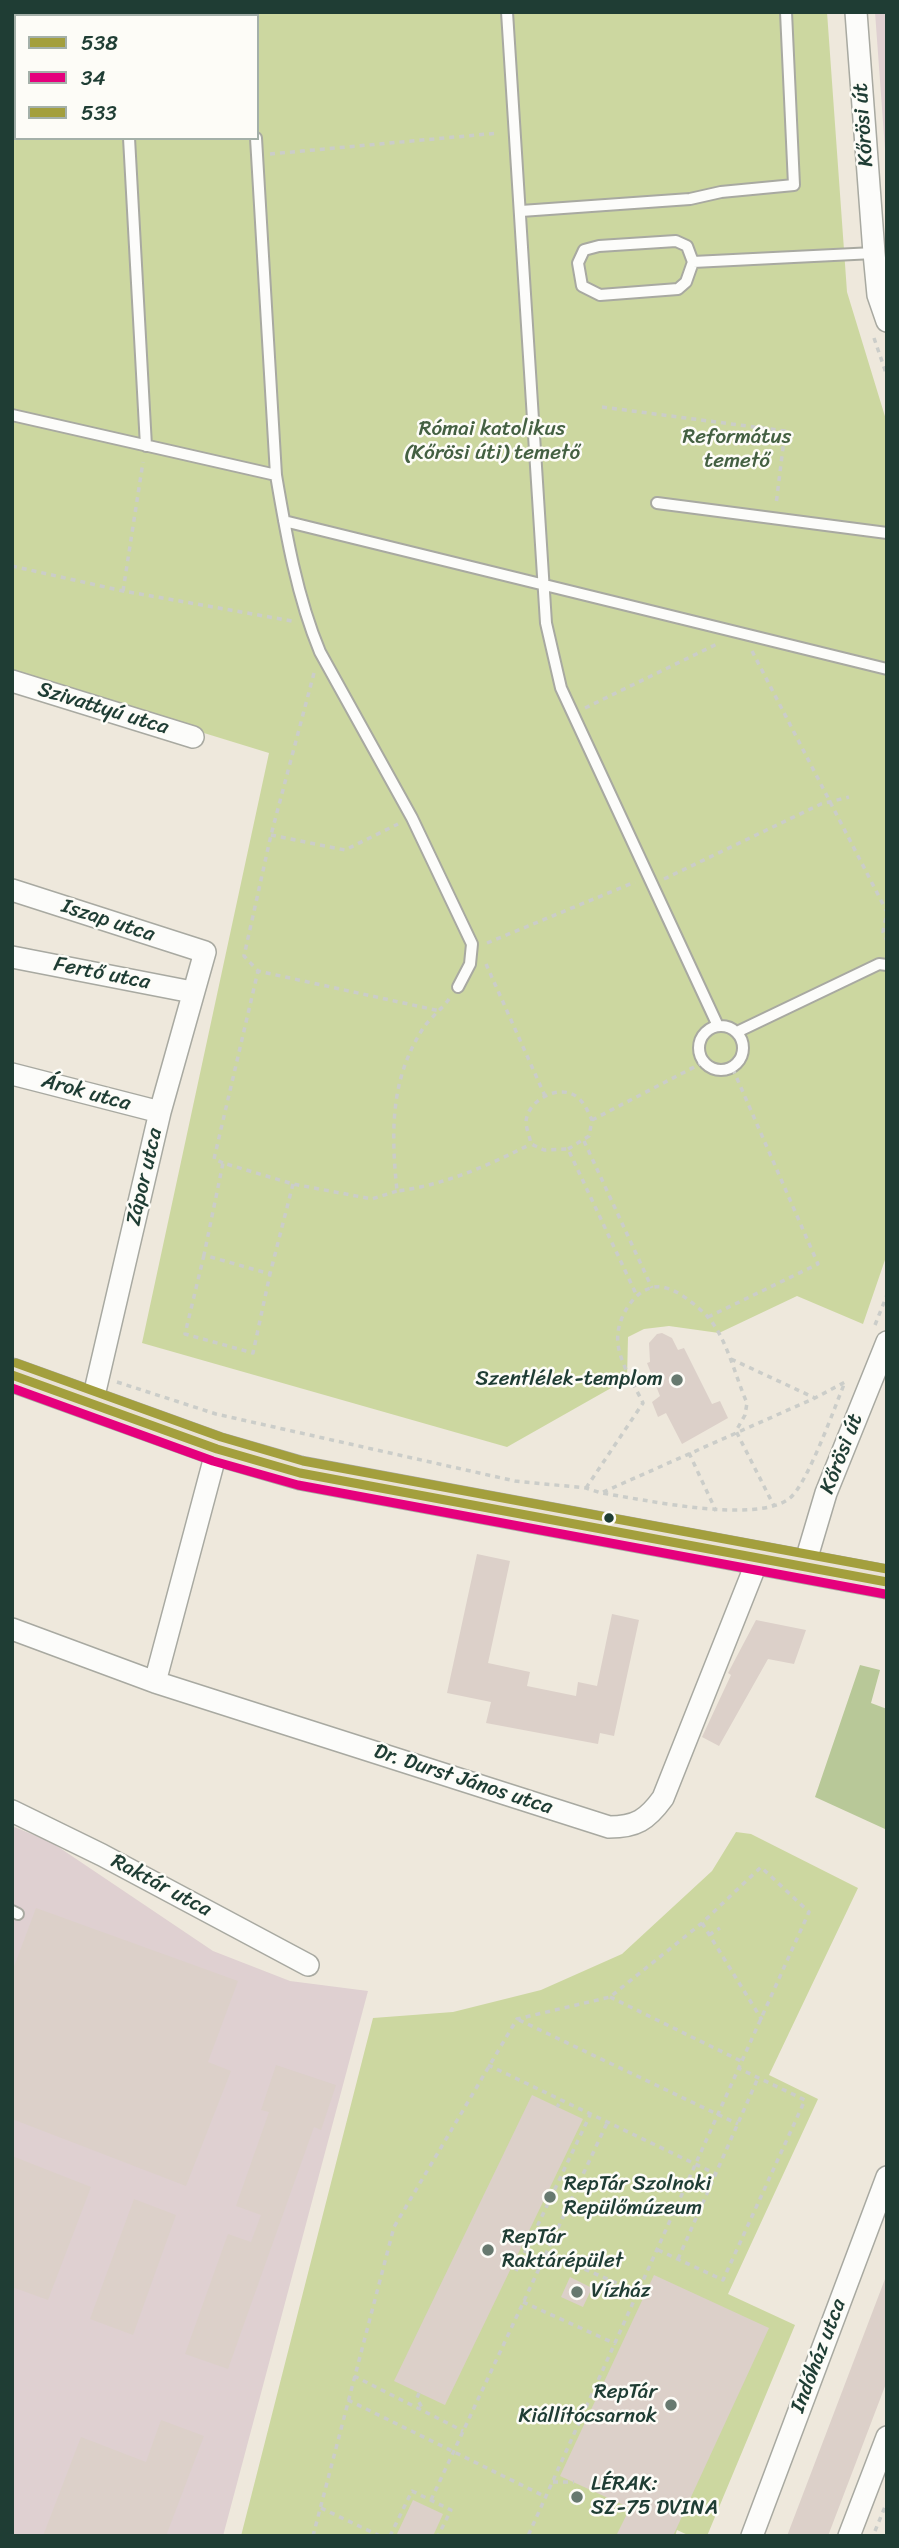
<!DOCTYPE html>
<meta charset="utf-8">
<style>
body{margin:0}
#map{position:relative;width:899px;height:2548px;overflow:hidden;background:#eee8dc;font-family:Sriracha,sans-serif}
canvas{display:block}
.frame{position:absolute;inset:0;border:14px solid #1f3d34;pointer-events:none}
.legend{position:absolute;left:14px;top:14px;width:245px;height:126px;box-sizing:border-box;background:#fdfcf7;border:2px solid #a4b0a9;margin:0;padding:9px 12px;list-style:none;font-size:21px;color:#1f3d34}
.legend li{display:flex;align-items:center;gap:14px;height:35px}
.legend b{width:35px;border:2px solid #a4b0a9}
</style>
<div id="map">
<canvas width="899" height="2548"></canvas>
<div class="frame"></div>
<ul class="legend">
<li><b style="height:9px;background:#a39f3d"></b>538</li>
<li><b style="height:9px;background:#e5007d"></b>34</li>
<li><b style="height:9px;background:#a39f3d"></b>533</li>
</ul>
</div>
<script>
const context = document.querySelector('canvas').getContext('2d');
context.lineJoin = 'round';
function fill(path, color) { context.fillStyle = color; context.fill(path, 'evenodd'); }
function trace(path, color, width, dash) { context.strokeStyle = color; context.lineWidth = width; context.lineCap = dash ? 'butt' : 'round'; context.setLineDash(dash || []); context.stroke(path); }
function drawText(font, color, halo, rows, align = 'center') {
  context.font = font + ' Sriracha,sans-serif'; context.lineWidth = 5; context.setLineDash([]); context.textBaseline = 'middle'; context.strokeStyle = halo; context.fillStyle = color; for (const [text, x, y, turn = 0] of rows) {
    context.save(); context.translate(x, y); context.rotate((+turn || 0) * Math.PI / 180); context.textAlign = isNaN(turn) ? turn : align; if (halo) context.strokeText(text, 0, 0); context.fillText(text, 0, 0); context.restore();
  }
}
const industrial = new Path2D(`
 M875,12H887V177Z
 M12,1826L51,1842L213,1951L290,1981L368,1991L223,2536H12Z`);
const green = new Path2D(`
 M12,12H827L847,292L887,423V1254L863,1324L797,1296L719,1333L669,1326L644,1329L628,1337L627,1379L507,1447L142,1343L269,753L12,674ZM16,16H257V138H16Z
 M736,1832L751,1834L858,1888L769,2075L818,2099L728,2294L795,2325L707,2536H690L677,2530L675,2536H241L373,2018L453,2012L541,1990L622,1954L712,1871Z`);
const forest = new Path2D(`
 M860,1665L880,1670L871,1703L887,1709L885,1829L815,1797Z`);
const building = new Path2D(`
 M662,1333L672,1338L678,1350L684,1348L712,1404L720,1401L728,1418L682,1444L666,1413L658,1417L652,1402L660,1396L647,1363L650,1362L649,1343L657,1334Z
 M477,1554L510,1561L488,1663L530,1672L527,1686L576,1696L578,1682L597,1686L612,1614L639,1620L614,1736L600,1733L598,1744L486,1723L491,1702L447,1693Z
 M756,1620L806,1630L794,1664L768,1659L719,1746L702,1737L731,1675L728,1673Z
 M36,1908L238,1981L208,2062L231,2071L186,2186L12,2119V1972Z
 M276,2065L336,2085L321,2130L314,2127L228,2369L185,2354L228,2234L251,2242L261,2215L236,2206L269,2112L261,2110Z
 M532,2095L583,2119L445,2405L394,2381Z
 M12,2156L91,2187L48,2300L12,2287Z
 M134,2199L176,2215L133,2335L90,2319Z
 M654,2275L769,2328L673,2536H616L630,2508L560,2476Z
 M570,2277L592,2288L583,2307L561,2297Z
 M885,2279L887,2381L828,2536H787Z
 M161,2420L204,2436L166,2536H43L81,2437L146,2462Z
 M413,2500L443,2514L433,2536H396Z`);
const path = new Path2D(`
 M270,154L499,133
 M874,338L887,376
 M602,407L785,431L776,505
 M12,566L123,591L292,621
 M123,591L143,462
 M752,651L887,912L883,932L887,941
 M314,673L271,835L244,956L258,971L440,1011
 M585,708L717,644
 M271,835L345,850L398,824
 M664,879L821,804L849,797
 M487,943L635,882
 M486,964L545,1096
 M449,999C442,1009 431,1017 424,1027C390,1078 391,1132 397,1191C445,1185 489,1165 531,1144
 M592,1120L704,1062
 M584,1141L652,1288
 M568,1149L589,1136L592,1120C588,1112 585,1103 577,1097C560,1083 527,1100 526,1122C526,1128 530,1137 531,1144L544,1150L568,1149L637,1296
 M223,1163L214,1159L258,971
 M293,1184L270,1274L204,1255L223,1163L293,1184L372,1199L397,1191
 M204,1255L185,1334L253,1353L270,1274
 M708,1317L818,1264L732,1067
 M875,1325L887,1295
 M731,1359L815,1398
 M117,1382L216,1414L515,1481L586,1488L601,1493C642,1499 757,1525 790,1498C808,1483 835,1406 845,1382L815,1398L601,1493
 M689,1453L716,1511
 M586,1488L643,1403C633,1382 615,1356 618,1333C620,1313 638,1284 662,1287C677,1289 696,1305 707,1316C727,1338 735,1376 747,1403L745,1415L736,1431L774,1506
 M702,1923L762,2020
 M709,1935L720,1928
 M610,1997L743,2062
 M519,2020L738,2124
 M488,2065L716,2174
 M557,2107L559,2104
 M658,2250L723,2280L805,2100L740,2069
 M548,2253L639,2293
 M678,2259L758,2078
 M516,2271L590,2115
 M523,2302L616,2344
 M354,2376L463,2431
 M419,2393L417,2398L423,2410
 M348,2400L546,2497
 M553,2482H574
 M431,2500L607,2123
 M321,2508L380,2536
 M875,2531L887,2502
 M313,2536L394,2227L517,2019L610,1997L702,1923L761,1867L809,1912L528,2536
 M390,2536L412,2491L451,2510L438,2536`);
const service = new Path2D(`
 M246,12V16
 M507,12L546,623L561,688L718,1026
 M12,117L16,116
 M129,138L146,446
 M256,138L276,475C286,534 297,597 320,652L412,818L472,944L470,964L458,987
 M521,211L690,199L721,192L794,185L786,12
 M693,262L687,246L676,241L599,246L584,250L578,263L582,286L600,295L678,289L686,282L693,262L874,253
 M12,415L276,475
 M657,503L887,533
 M284,521L887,669
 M699 1048a22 22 0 1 1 44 0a22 22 0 1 1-44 0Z
 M737,1032L879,964L887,965
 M12,1911L18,1914`);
const minor = new Path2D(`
 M856,12L874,253L878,295L887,321
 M12,681L193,737
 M12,890L205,952L160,1112L92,1404
 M12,957L192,992
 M12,1074L160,1112
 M804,1567L826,1493L887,1342
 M12,1629L155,1682L609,1827C636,1827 647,1820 663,1798L758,1559
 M155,1682L217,1449
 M12,1811L102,1855L308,1965
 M752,2536L887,2177
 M849,2536L887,2437`);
const primary = new Path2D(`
 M12,1375L217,1449L300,1473L887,1582`);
const bus1 = new Path2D(`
 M12,1375L217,1449L300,1473L887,1582`);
const bus2 = new Path2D(`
 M12,1388L213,1461L298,1485L885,1594`);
const bus3 = new Path2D(`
 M16,1363L221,1437L303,1461L887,1569`);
const markers = [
 [677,1380,7,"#67796f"],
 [609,1518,6,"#1f3d34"],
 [550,2197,7,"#67796f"],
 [488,2250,7,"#67796f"],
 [577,2292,7,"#67796f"],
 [671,2405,7,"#67796f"],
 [577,2497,7,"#67796f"]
];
const streetNames = [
 ["Kőrösi út",864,125,-94],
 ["Szivattyú utca",103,709,17],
 ["Iszap utca",108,921,18],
 ["Fertő utca",102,974,11],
 ["Árok utca",86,1093,15],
 ["Zápor utca",145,1177,-77],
 ["Kőrösi út",842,1454,-69],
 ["Dr. Durst János utca",463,1780,18],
 ["Raktár utca",161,1886,28],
 ["Indóház utca",819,2356,-69]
];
const parkNames = [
 ["Római katolikus",492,430],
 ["(Kőrösi úti) temető",492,454],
 ["Református",737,438],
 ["temető",737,462]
];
const poiNames = [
 ["Szentlélek-templom",663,1380,"right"],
 ["RepTár Szolnoki",564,2185],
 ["Repülőmúzeum",564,2209],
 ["RepTár",502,2238],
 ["Raktárépület",502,2262],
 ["Vízház",591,2292],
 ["RepTár",657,2393,"right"],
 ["Kiállítócsarnok",657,2417,"right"],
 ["LÉRAK:",591,2485],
 ["SZ-75 DVINA",591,2509]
];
fill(industrial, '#dfd0d1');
fill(green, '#ccd7a0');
fill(forest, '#b8c898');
fill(building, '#dcd0c9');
trace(service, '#a8a9a1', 14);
trace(minor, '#a8a9a1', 24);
trace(primary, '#a8a9a1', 35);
trace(path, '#cbcdc9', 3.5, [5, 5]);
trace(service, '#fcfcfa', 10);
trace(minor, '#fcfcfa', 21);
trace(primary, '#e9e2d6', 32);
trace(bus1, '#a39f3d', 9);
trace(bus2, '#e5007d', 9);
trace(bus3, '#a39f3d', 9);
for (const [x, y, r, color] of markers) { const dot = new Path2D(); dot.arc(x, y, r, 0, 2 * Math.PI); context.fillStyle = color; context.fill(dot); trace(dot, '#fdfcf7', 2.5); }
drawText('21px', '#1f3d34', '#fdfcf7', streetNames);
drawText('21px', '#446042', '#fdfcf7', parkNames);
drawText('21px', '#1f3d34', '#fdfcf7', poiNames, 'left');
</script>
